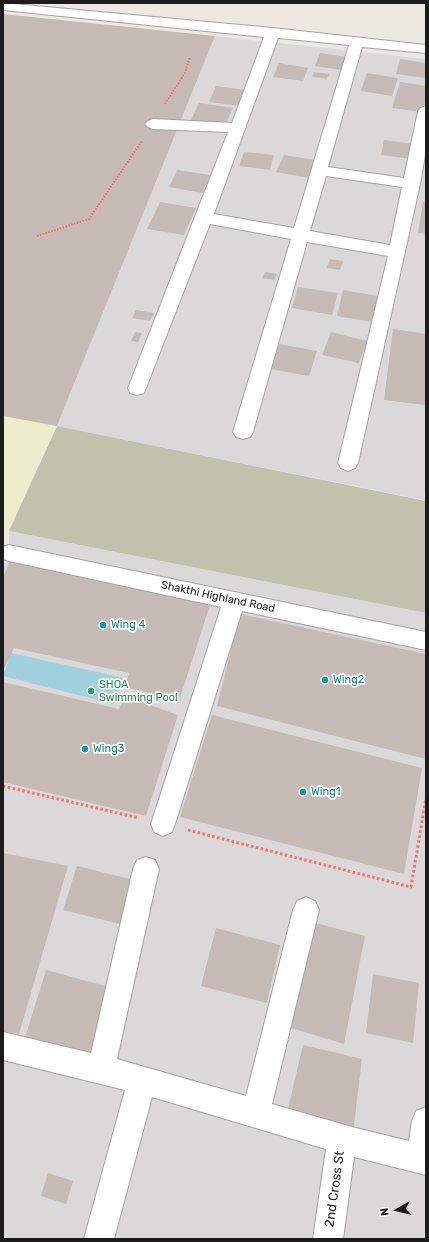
<!DOCTYPE html>
<style>
body{margin:0}
#map{position:relative;width:429px;height:1242px;overflow:hidden;background:#ede9e1;font-family:Rubik,sans-serif}
canvas{display:block}
.frame{position:absolute;inset:0;border:4px solid #1c1c1c;pointer-events:none}
.north{position:absolute;left:377px;top:1190px;width:40px;height:40px;-webkit-text-stroke:3px #fff;paint-order:stroke;rotate:262deg;font-size:11px;font-weight:700;line-height:16px;text-align:center;color:#1c1c1c}
.north::after{content:'';display:block;margin:auto;width:14px;height:18px;background:#1c1c1c;clip-path:polygon(50% 0,100% 100%,50% 72%,0 100%)}
</style>
<div id="map">
<canvas width="429" height="1242"></canvas>
<div class="frame"></div>
<div class="north">N</div>
</div>
<script>
const context = document.querySelector('canvas').getContext('2d');
context.lineJoin = 'round';
function fill(path, color) { context.fillStyle = color; context.fill(path, 'evenodd'); }
function trace(path, color, width, dash) { context.strokeStyle = color; context.lineWidth = width; context.lineCap = dash ? 'butt' : 'round'; context.setLineDash(dash || []); context.stroke(path); }
function drawText(font, color, halo, rows, align = 'center') {
  context.font = font + ' Rubik,sans-serif'; context.lineWidth = 3.5; context.setLineDash([]); context.textBaseline = 'middle'; context.strokeStyle = halo; context.fillStyle = color; for (const [text, x, y, turn = 0] of rows) {
    context.save(); context.translate(x, y); context.rotate((+turn || 0) * Math.PI / 180); context.textAlign = isNaN(turn) ? turn : align; if (halo) context.strokeText(text, 0, 0); context.fillText(text, 0, 0); context.restore();
  }
}
const residential = new Path2D(`
 M215,36L426,59V481L424,500L57,426Z
 M9,531L426,613V1239H3V567L9,553Z`);
const construction = new Path2D(`
 M57,426L426,501V613L9,531Z`);
const farmland = new Path2D(`
 M3,416L57,426L3,541Z`);
const water = new Path2D(`
 M11,653L124,678L114,704L3,676Z`);
const building = new Path2D(`
 M3,14L215,36L57,426L3,416Z
 M320,53L346,57L341,70L315,66Z
 M400,59L426,63V78L396,74Z
 M279,63L308,68L303,81L273,77Z
 M314,72L329,74L327,79L312,77Z
 M367,73L398,78L392,96L361,91Z
 M400,82L426,86V97L422,112L392,108Z
 M216,86L246,90L240,106L209,102Z
 M199,103L233,108L225,125L191,120Z
 M384,140L414,144L411,159L381,155Z
 M244,152L274,155L270,170L239,166Z
 M284,155L315,160L309,178L276,172Z
 M177,170L210,175L203,193L169,187Z
 M160,202L196,208L184,235L147,229Z
 M423,202H426V234L418,233Z
 M330,259L343,261L340,270L327,268Z
 M265,272L277,274L274,280L262,278Z
 M298,287L338,293L332,315L292,308Z
 M343,290L378,296L372,322L337,316Z
 M136,310L154,313L150,321L132,318Z
 M393,329L426,334L425,405L384,400Z
 M135,332L142,333L138,342L131,341Z
 M331,332L367,341L359,363L322,355Z
 M279,344L317,351L309,376L271,369Z
 M11,559L211,602L179,701L125,687L129,673L14,648L3,671V577Z
 M240,614L426,654V759L217,706Z
 M3,682L119,709L125,696L178,715L146,816L3,782Z
 M212,715L422,768L404,874L180,817Z
 M3,853L68,866L19,1034L3,1031Z
 M77,866L133,880L120,924L63,910Z
 M312,922L365,936L344,1044L288,1027Z
 M216,928L280,945L267,1003L201,986Z
 M46,970L109,987L89,1055L25,1038Z
 M373,974L419,983L413,1043L366,1033Z
 M303,1045L362,1059L353,1133L287,1113Z
 M48,1173L73,1181L66,1204L41,1196Z`);
const pathFar1 = new Path2D(`
 M165,104L185,73L190,57
 M37,236L89,219L142,141`);
const path = new Path2D(`
 M3,786L139,818
 M188,830L411,887L426,798`);
const minor = new Path2D(`
 M3,3L273,28L426,45V53L362,47L328,167L404,178L418,111L421,108L426,106V149L420,184L358,463L355,468L348,471L341,468L338,463L388,256L307,242L253,432L250,437L243,439L236,437L233,432L291,239L210,224L146,388L144,393L137,395L130,393L128,388L228,132L153,129L148,127L145,124L148,121L153,119L232,123L264,37L3,10ZM278,38L349,45L294,228L214,214ZM326,176L402,187L390,245L310,231Z
 M9,545L426,632V650L242,611L175,824L172,832L163,836L154,832L151,824L221,607L9,561L3,559V547Z
 M146,857L155,860L159,869L117,1059L246,1096L293,910L297,901L306,897L315,901L319,910L272,1104L352,1127L409,1141L412,1121L416,1111L426,1107V1175L354,1157L343,1239H313L326,1149L152,1097L114,1239H84L125,1090L3,1060V1032L91,1053L133,869L137,860Z`);
const markers = [
 [103,625,4,"#0f9aa8"],
 [325,680,4,"#0f9aa8"],
 [91,691,4,"#2e9e5b"],
 [85,749,4,"#0f9aa8"],
 [303,792,4,"#0f9aa8"]
];
const streetNames = [
 ["Shakthi Highland Road",218,597,12]
];
const cultureNames = [
 ["Wing 4",111,625],
 ["Wing2",333,680],
 ["Wing3",93,749],
 ["Wing1",311,792]
];
const leisureNames = [
 ["SHOA",99,685],
 ["Swimming Pool",99,698]
];
const nearStreetnames = [
 ["2nd Cross St",335,1189,-82]
];
fill(residential, '#dad8d9');
fill(construction, '#c2c1ad');
fill(farmland, '#ecedcb');
fill(water, '#a0d1dc');
fill(building, '#c5bbb4');
trace(minor, '#a3a3a3', 2);
trace(pathFar1, '#fa6e65', 2, [1.5, 1.5]);
trace(path, '#fa6e65', 3, [2.5, 2.5]);
fill(minor, '#fff');
for (const [x, y, r, color] of markers) { const dot = new Path2D(); dot.arc(x, y, r, 0, 2 * Math.PI); context.fillStyle = color; context.fill(dot); trace(dot, '#fff', 1.5); }
drawText('11px', '#1c1c1c', '#fff', streetNames);
drawText('11px', '#0d838f', '#fff', cultureNames, 'left');
drawText('11px', '#27864d', '#fff', leisureNames, 'left');
drawText('13px', '#1c1c1c', '#fff', nearStreetnames);
</script>
